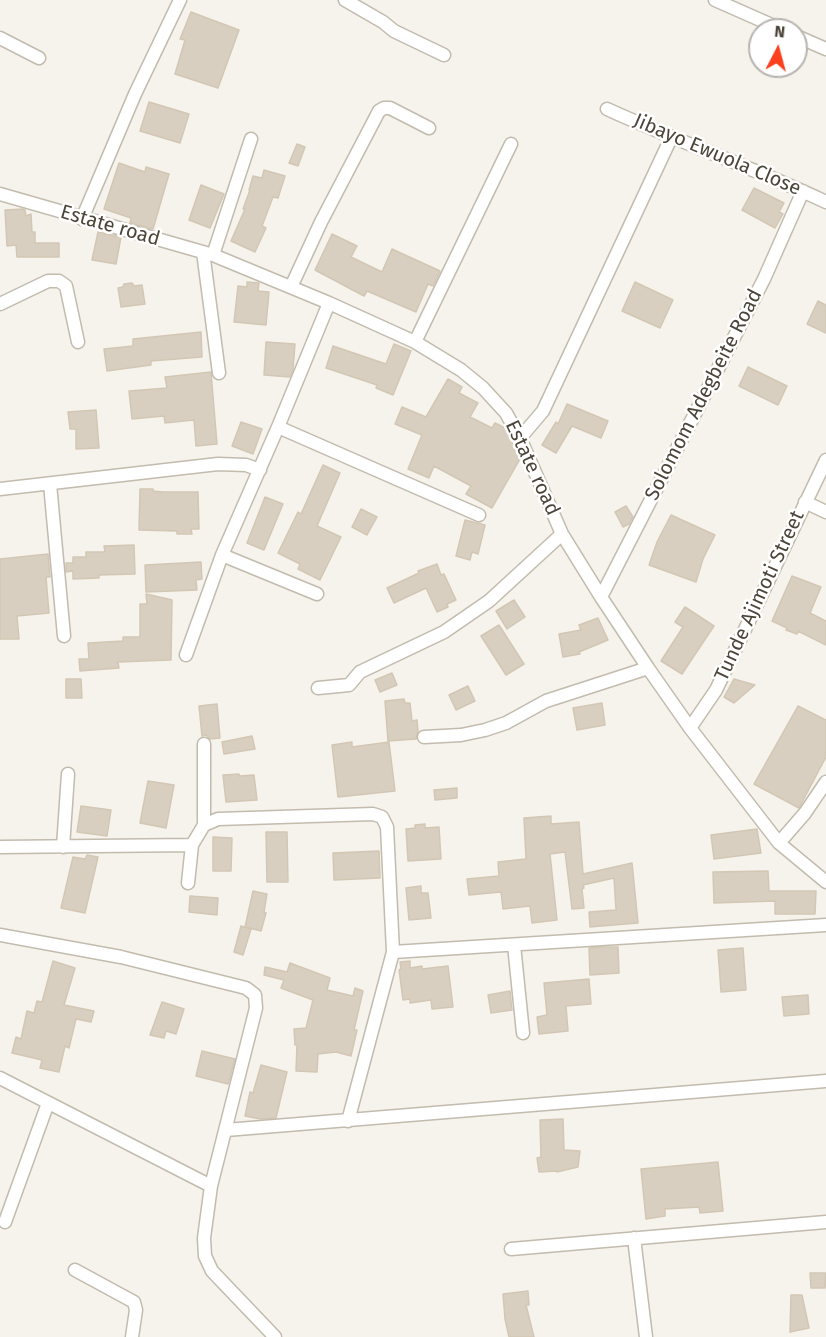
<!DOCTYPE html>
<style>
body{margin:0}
#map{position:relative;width:826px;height:1337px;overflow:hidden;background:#f6f3ec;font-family:"Fira Sans",sans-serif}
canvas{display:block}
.north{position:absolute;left:748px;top:18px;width:60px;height:60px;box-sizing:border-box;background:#fff;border:2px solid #b7b4b0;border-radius:50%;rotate:6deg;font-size:16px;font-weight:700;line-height:24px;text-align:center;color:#4b4439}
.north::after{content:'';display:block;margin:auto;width:21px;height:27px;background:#fc3f1d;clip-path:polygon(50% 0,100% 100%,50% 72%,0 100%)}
</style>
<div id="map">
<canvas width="826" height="1337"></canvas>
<div class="north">N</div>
</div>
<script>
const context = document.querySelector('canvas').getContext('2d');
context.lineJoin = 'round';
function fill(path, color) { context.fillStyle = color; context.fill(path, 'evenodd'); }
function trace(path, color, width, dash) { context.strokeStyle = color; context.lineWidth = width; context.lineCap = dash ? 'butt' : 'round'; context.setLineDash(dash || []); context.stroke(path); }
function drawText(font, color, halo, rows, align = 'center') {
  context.font = font + ' "Fira Sans",sans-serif'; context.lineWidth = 5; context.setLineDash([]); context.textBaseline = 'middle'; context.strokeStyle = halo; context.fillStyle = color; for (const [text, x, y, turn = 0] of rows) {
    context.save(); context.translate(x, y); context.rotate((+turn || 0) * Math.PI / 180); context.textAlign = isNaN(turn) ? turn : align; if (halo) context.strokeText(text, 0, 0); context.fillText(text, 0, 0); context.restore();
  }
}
const building = new Path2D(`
 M191,12L239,30L218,88L175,74L185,40L180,39Z
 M149,102L189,114L180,143L140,131Z
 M297,144L305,147L298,166L289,163Z
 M119,163L145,172L146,167L169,174L153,229L130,223L131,218L104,209Z
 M264,170L285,176L278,198L273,197L262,226L266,228L255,252L231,241L245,209H243L250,190H249L253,176L262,178Z
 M201,185L224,194L210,228L189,220Z
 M754,188L784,203L779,212L783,214L775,228L742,210Z
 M23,209L25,210L26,216L31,214L32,232H35V243H59V257H17L16,245L7,246L5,210Z
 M98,232L121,237L116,264L92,260Z
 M332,234L357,246L351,257L382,272L392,249L440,271L433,286L428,284L416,312L367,291L364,296L315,270Z
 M247,282L259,283L258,291L269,292L266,325L234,322L238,286L247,287Z
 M635,282L673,300L660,328L622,311Z
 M132,283L134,286L142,285L145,304L121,307L118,288L123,287L124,284Z
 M818,301L826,305V333L807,324Z
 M201,332L202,357L151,361V365L107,371L104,349L133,346V339Z
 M266,342L295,344L293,369L290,377L264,375Z
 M394,344L411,351L393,395L376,388L377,385L326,368L333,346L386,364Z
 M748,367L787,386L778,405L739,386Z
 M211,372L217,444L196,446L194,420L165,423L164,416L132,419L129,391L167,388L165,377Z
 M448,379L462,387L459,393L478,403L470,417L492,428L495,423L505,428L520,459L492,508L466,494L471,486L434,466L429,478L408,469L422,435L395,424L402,407L426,417Z
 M567,404L608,421L601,438L572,426L556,453L542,445L556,422L558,424Z
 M96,410L99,448L76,449V429H70L68,412Z
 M241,422L262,429L253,454L232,446Z
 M323,465L340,473L317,526L341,537L320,580L298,569L300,564L278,553L298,512L301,514Z
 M140,489H153V491L163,492H198L199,529H191L192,534H177V531L139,530Z
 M265,497L283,504L264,550L247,543Z
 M626,506L633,517L629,524L623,527L615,512Z
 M361,509L377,517L367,535L352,527Z
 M671,515L715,535L703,559L696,582L649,565L657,542Z
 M465,520L485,525L478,554L472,552L470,560L456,556Z
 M134,545L135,574L99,575V578L73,579V571L66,572V563H73V557H86V552H105L104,546Z
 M48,554L50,577H46L49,613L17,616L19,639H0V559Z
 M201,562L202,579L196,580L197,590L146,592L145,565Z
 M437,564L441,575L444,574L456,600L447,604L448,607L437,612L426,588L394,603L387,588L419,573L418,571Z
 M792,576L821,587L810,613L826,621V645L798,631L797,634L786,630L787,628L772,621Z
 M146,594L172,600L171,660L118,662L119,668L80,671L79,659H89L88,643L123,641V637H140V604H147Z
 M514,600L525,617L507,629L496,611Z
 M685,607L714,626L682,674L661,661L683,627L675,622Z
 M598,618L608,640L579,652L580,654L563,657L559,634L581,630L579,625Z
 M499,625L524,664L506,675L481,636Z
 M392,673L397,685L380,692L375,680Z
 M66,679H81L82,698H66Z
 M734,679L755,685L734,703L724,697Z
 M468,686L475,701L456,710L449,695Z
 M404,699L405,703H410L412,721L417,720L418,731L416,739L388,741L385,701Z
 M602,703L605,725L577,730L573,708Z
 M217,704L220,738L210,739L206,735L202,736L199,706Z
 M798,706L826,720V757L799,808L754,784Z
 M252,736L255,749L224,754L222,742Z
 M352,742V747L389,742L395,791L338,797L332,745Z
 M239,774V776L254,775L257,800L226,802L223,775Z
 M148,781L174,785L166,828L140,823Z
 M457,788V798L435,800L434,790Z
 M81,806L111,810L107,836L77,832Z
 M551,816V824L579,822L583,874L632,863L638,923L590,927L589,912L616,910L614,878L583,885L584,888L582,889L584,908L572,909L565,852L550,854L557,920L532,923L530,906L503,909L501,892L469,895L467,879L499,876L498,862L526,859L524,818Z
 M425,824V828L439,827L441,859L408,861L406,829L415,828V825Z
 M757,829L761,853L714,859L711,835Z
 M266,832H287L288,882H267Z
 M213,837L232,838L231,871H213Z
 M379,851L380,878L334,880L333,853Z
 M87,855L98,857L85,913L61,908L73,857L85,859Z
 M768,871L769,891H816L815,914H775V901L714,903L713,872Z
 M421,886V893H428L431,918L409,920L406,888Z
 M253,891L267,894L264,912L266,913L261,931L245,927Z
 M190,896L218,898L217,915L189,912Z
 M241,926L251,929L243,955L234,952Z
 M603,947H618L619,973L590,975L589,948Z
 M743,948L746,990L721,992L718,950Z
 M53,961L75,968L64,1005L94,1011L91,1022L76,1019L69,1048L65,1046L59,1072L40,1068L42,1060L12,1053L16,1037L21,1039L27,1011L34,1013L37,1001L42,1002Z
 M410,961V968L422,966V969L448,966L453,1007L432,1009L431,1000L410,1003V999L403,1000L399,970L401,969L400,962Z
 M290,963L330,978L327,990L353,996L355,988L363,991L354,1030H357L351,1056L336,1052L318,1054L317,1072L296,1071L297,1045H295L294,1029L306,1028L313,1000L281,988L284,980L264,975L265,967L287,972Z
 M589,979L591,1004L566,1006L568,1031L539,1034L537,1017L547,1015L544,983Z
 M510,991L512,1010L491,1013L488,995Z
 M808,995L809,1014L784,1016L782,997Z
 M162,1002L184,1009L176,1034L166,1031L164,1038L150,1035Z
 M202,1051L235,1059L228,1084L196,1076Z
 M261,1065L287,1072L276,1118L260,1119L245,1116L250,1092L253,1093Z
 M563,1119L564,1150L580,1151L578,1167L557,1172V1171L539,1172L537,1158L541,1157L540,1120Z
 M718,1162L723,1211L700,1213L699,1207L665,1209V1216L646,1219L641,1169Z
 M810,1273H826L825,1288H811Z
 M528,1291L529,1305H526L534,1337H509L505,1319L503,1294Z
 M791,1295H802L809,1328L790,1332Z`);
const minor = new Path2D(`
 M345,0L383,22L394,31L444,55
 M715,0L783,30
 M796,36L826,49
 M0,38L39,58
 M607,109C679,142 754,168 826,202
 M0,194L213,255L329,303L415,342L461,370L483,388L506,413L520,438L562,534L601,597L648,668L690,728L779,843L826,882
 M82,219L135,94L180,0
 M203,252L219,373
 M213,255L251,139
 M291,287L321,222L379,111L384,108H390L429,128
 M0,304L48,281H59L66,286L78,342
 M415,342L511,144
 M278,427L479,515
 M520,438L543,411L671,138
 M50,484L64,636
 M0,489L218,464L246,465L260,470
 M805,502L826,512
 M222,555L317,594
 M601,597L764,279L803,191
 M186,655L222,555L278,427L329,303
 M318,688L349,685L360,672L444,632L489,601L562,534
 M690,728L716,690L826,460
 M424,737L461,735L485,730L506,723L546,701L648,668
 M204,825V744
 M779,843L805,813L826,782
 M0,847L192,845
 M63,847L68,774
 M188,883L192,845L204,825L218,819L373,814L382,817L387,827L393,952L348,1121
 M0,935L121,957L246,988L255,995L256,1008L211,1186L204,1238L205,1256L212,1271L275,1337
 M514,945L523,1033
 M393,952L826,925
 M0,1078L211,1186
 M226,1130L826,1081
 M5,1222L48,1103
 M634,1238L646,1337
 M511,1249L826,1222
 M75,1270L134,1302L136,1310L132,1337`);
const streetNames = [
 ["Jibayo Ewuola Close",717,155,23],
 ["Estate road",110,226,16],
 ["Solomom Adegbeite Road",704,395,-63],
 ["Estate road",532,468,65],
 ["Tunde Ajimoti Street",760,596,-65]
];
fill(building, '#d8cfc1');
trace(building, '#d3c7b4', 1.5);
trace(minor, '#c2bbae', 15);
trace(minor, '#fff', 12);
drawText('20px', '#4b4439', '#fff', streetNames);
</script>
